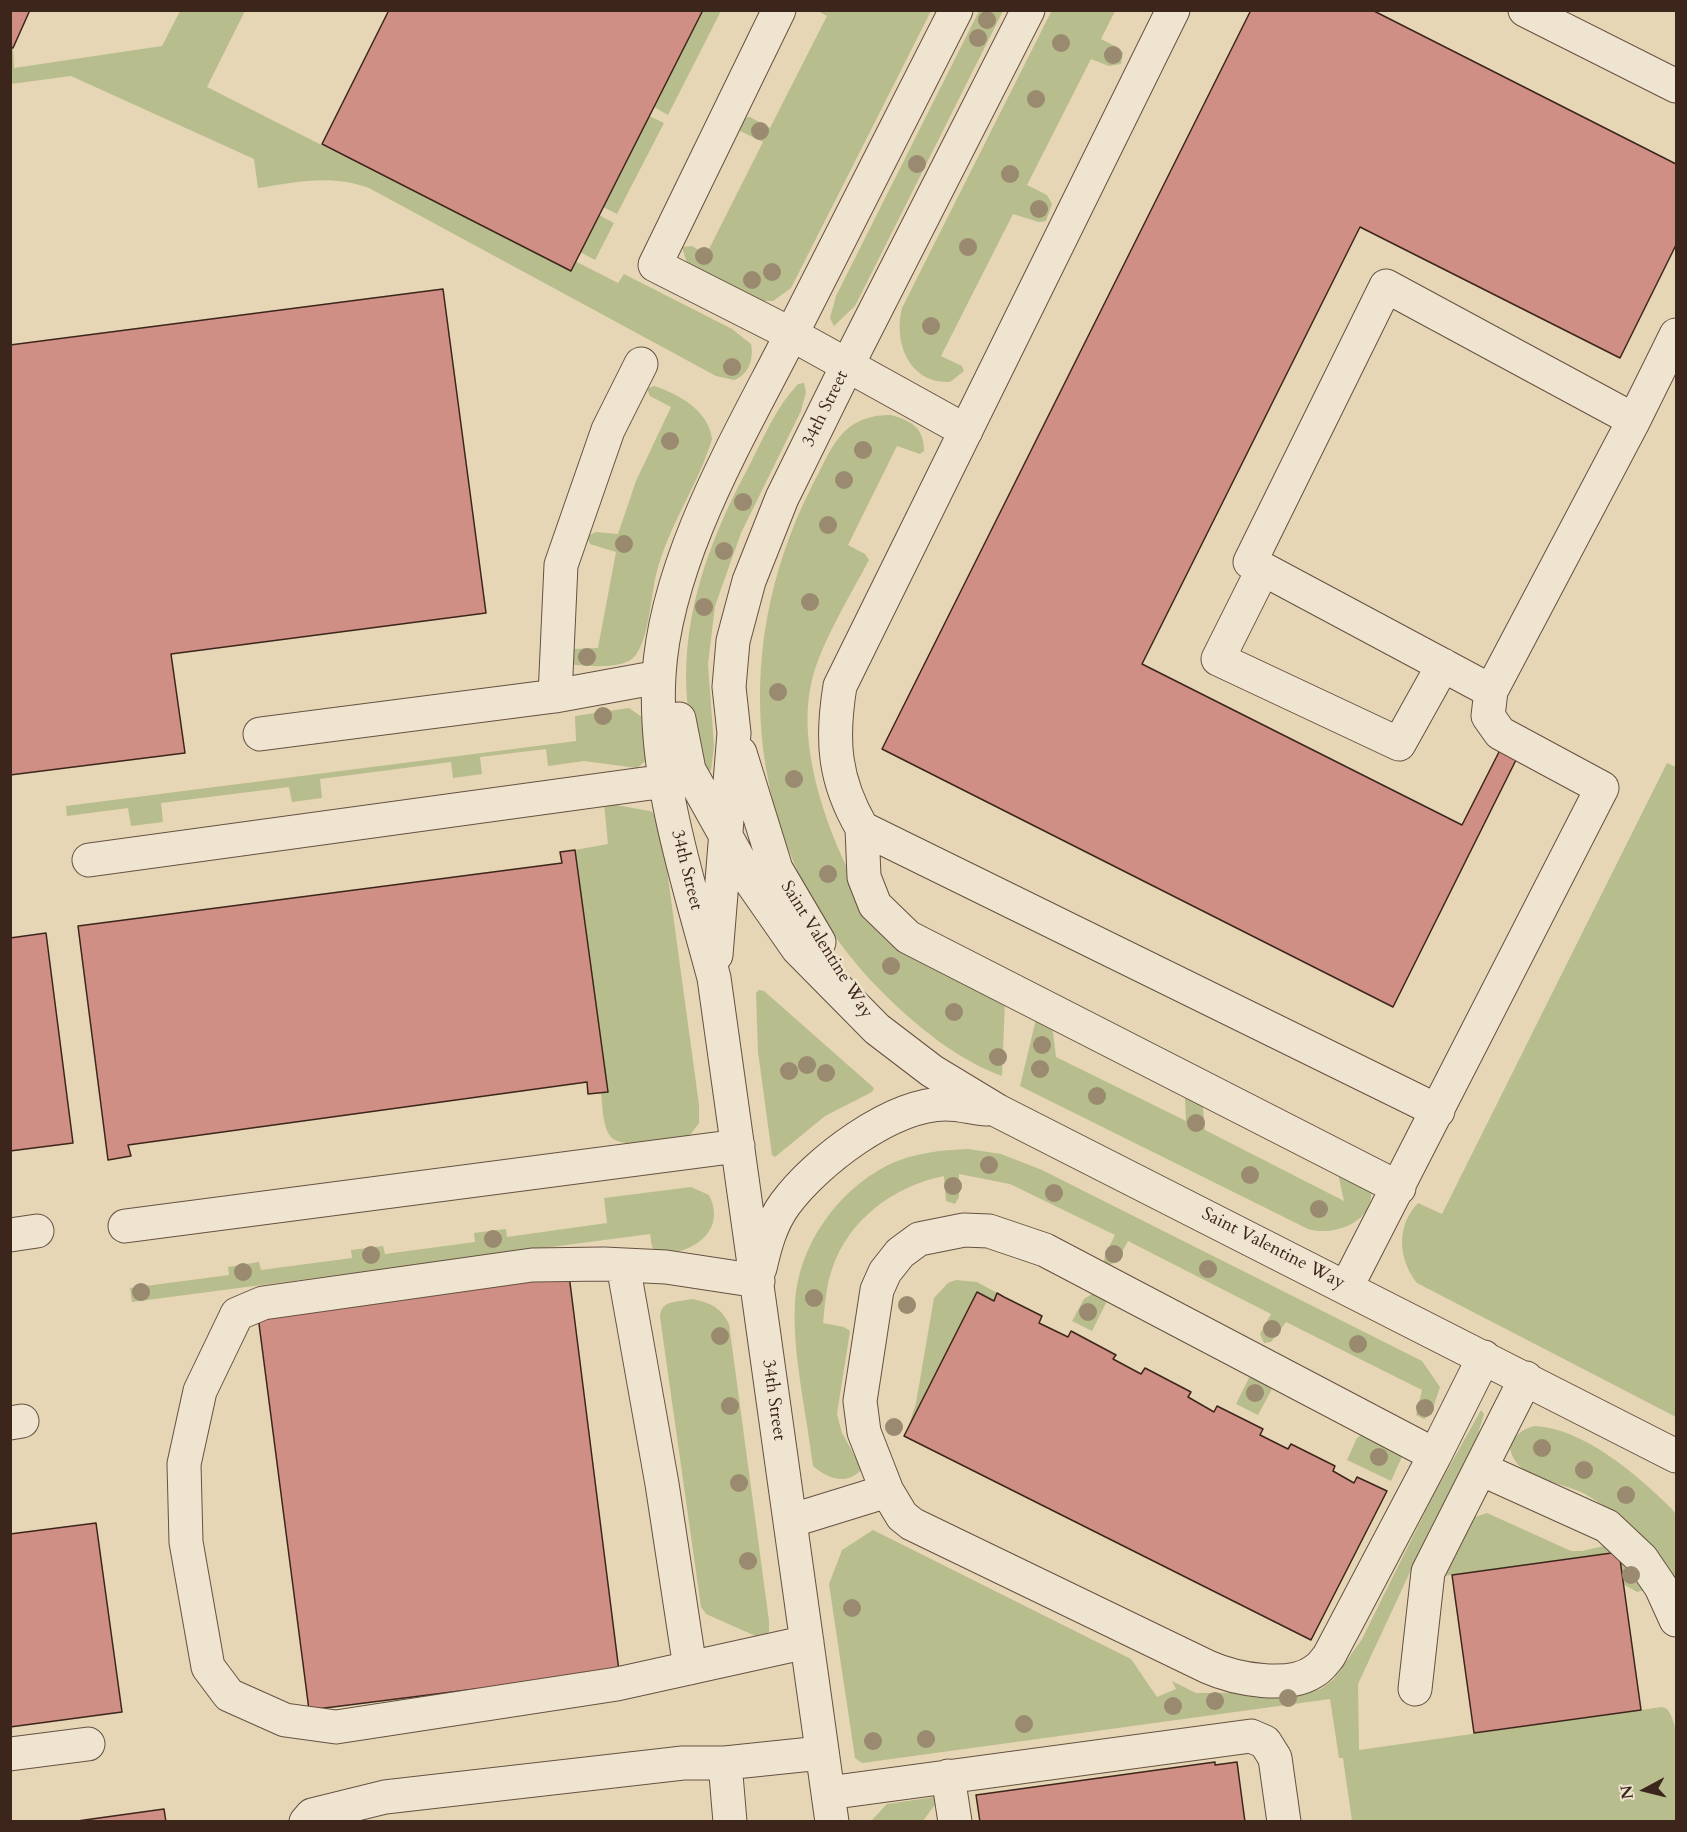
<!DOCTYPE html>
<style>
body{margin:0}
#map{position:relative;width:1687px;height:1832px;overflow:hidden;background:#e6d6b5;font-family:Cardo,serif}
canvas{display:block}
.frame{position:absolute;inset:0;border:12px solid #3c251b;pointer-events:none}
.north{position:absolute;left:1615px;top:1760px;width:60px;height:60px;-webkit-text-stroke:4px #efe4cf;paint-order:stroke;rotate:263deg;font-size:16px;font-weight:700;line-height:24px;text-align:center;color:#3c251b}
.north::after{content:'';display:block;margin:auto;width:21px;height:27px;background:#3c251b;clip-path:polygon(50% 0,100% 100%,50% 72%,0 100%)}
</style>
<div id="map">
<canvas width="1687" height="1832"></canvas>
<div class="frame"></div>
<div class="north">N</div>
</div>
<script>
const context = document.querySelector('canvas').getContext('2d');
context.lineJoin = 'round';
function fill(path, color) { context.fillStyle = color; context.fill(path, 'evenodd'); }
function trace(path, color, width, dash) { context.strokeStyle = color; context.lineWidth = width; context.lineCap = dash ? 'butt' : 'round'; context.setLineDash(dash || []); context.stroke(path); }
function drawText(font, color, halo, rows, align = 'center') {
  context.font = font + ' Cardo,serif'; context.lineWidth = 5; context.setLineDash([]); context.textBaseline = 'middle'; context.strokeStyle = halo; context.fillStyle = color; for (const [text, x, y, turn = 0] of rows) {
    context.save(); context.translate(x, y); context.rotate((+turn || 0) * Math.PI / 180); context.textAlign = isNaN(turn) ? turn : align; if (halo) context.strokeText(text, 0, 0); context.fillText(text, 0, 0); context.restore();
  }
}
const green = new Path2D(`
 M1052,10L1115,11L1101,39L1119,48L1123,53L1121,64L1109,66L1091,59L1027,185L1047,195L1052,204L1046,221L1039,222L1013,214L941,356L962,366L964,371L950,382C909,384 893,342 902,308Z
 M180,11H245L207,87L570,271L575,261L618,283L624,274L732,329L751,344C754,358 749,375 734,380L716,376L369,188C331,174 297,182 258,188L254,159L71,76L11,84L10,47L13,48L14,68L162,46Z
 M703,11H721L668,115L654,107Z
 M818,11H931L791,288L773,301H760L687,263L682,247L692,246L706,254L708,251L763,142L740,131L743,118L750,117L770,128L827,16Z
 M979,11H1003L855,306L834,326L830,318L836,296Z
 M649,116L664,123L617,214L603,207Z
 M599,215L614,223L595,260L580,252Z
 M804,383L806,392L801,411L741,533L715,606L708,664L714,746L711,770L705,772C700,759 693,744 691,729C674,634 705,548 749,466C764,437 776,407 798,384Z
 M654,386C679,394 709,411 712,439C698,486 668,526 656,575C651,596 648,645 633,658C621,669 590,666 575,665L571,662L573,649L598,648L616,552L590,544L587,536L596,532L618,534L636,481L671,407L650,396L647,389Z
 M891,415C912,421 924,428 924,451L920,454L897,446L848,545L865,554L869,560C851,594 821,643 812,680C796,744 826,829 856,885L1005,1000L1002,1076C957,1060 914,1024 881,991C746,854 726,656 811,488C832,449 840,415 891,415Z
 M629,708L646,720L649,758L637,768L584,761L548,766L546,749L480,757L482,774L453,778L451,762L320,779L322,798L292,802L289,787L161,803L163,822L131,826L128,808L67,816L66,806L576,741L575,716Z
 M1667,763L1676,767V1417L1417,1283C1398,1259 1396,1226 1418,1203L1442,1214Z
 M604,803L650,811L655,814L661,826L699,1105V1123C695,1128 692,1134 687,1137C674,1144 621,1149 611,1137C602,1126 603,1106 601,1093L608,1091L575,850L608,844Z
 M759,990L764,991L874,1088L872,1092L825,1116L775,1157L772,1155L758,1052L756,993Z
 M1037,1015L1051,1016L1056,1057L1186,1121L1185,1097H1202L1205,1130L1344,1201L1337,1169L1371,1189C1375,1222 1334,1237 1308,1229L1020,1086Z
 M968,1149L1001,1154L1042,1170L1422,1361L1440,1387L1431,1414L1424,1419L1416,1415L1422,1390L1286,1322L1271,1342L1264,1343L1260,1334L1271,1314L1128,1241L1117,1261L1108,1266L1104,1262L1105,1255L1115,1235L1010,1184L959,1174V1197L955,1204L946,1201L944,1176C894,1186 849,1219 832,1269C826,1286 825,1305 823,1323L844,1327L850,1331L837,1414L842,1433L862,1469C847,1486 828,1479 813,1466C807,1416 792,1353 795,1303C798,1246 837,1191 888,1165C913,1153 941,1150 968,1149Z
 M691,1187L709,1195C733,1243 664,1263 653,1248C651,1245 651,1238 650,1234L132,1302L130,1288L229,1275L228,1267L259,1262L261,1270L352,1258L351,1250L383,1246L385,1254L475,1242L474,1233L506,1229L507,1237L607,1223L604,1198Z
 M956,1280L977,1282L997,1293L994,1301L977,1293L907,1431L916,1403L934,1298L948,1283Z
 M1092,1294H1101L1107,1301L1092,1331L1072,1321L1084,1299Z
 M691,1299C709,1302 721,1307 729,1324L769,1621V1632L760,1638L706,1614L701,1607L660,1317C661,1299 677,1303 691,1299Z
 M1251,1374L1273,1387L1258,1415L1236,1404Z
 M1481,1410L1484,1414L1477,1437L1417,1557L1358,1684L1359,1750L1662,1707L1667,1709C1684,1729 1676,1794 1676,1821H1352L1343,1758H1339L1330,1699L862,1763L855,1758L829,1584L842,1550L873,1530L1131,1659L1157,1697L1176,1689L1172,1681L1196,1693L1310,1692L1321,1689L1334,1679L1362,1639L1433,1496Z
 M1535,1426C1585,1429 1637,1475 1672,1509L1676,1515V1587C1649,1553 1624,1515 1585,1494C1559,1480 1518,1482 1510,1449C1514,1436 1521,1429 1535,1426Z
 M1364,1433L1405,1450L1391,1481L1347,1460L1357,1438Z
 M1487,1513L1571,1551H1582L1608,1545C1621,1552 1647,1573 1644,1590L1637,1592L1623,1584L1618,1552L1443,1576L1475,1517Z
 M935,1797L937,1802L923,1821L870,1822L887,1804Z`);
const building = new Path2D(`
 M10,10H30L13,48L10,47Z
 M389,10H703L571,271L322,144Z
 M1251,10H1372L1676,164V245L1620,358L1360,227L1142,664L1462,825L1500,750L1517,758L1393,1007L882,749Z
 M443,289L486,613L171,654L185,753L10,775V345Z
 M575,850L608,1092L588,1094L587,1082L128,1145L131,1156L108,1160L78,926L562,863L560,852Z
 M46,933L73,1143L10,1151V938Z
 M569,1275L619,1671L309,1710L258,1316Z
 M977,1292L994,1301L997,1293L1004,1297L1042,1316L1039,1323L1068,1337L1071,1331L1116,1355L1113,1359L1141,1374L1145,1368L1191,1392L1188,1397L1214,1412L1217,1406L1263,1429L1260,1435L1288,1449L1291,1444L1335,1466L1333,1471L1354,1483L1357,1477L1387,1491L1311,1640L904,1436Z
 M96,1523L122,1712L10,1727V1534Z
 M1619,1552L1641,1710L1474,1733L1452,1575Z
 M1215,1762V1765L1237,1762L1245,1822H980L976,1795Z
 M164,1809L166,1822H70Z`);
const minor = new Path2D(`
 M779,10L655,265L791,334L966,431
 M1525,10L1676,86
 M641,364L608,430L561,565L555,696L659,677
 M1263,569L1218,659L1399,744L1443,665
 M1491,691L1634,420
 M679,719L689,770L752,883L798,949L877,1029L932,1071L998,1111L1676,1456
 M260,734L555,696
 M740,753L776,869L819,942
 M862,828C834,780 831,741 840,686L1173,10
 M89,860L651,783L667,785
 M716,955L734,733L729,687L733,641L749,581L782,498L847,366L1028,10
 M1399,1188L908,937L875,905L864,877L862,828L1438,1111
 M125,1226L738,1146
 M10,1235L37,1231
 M623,1265L662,1484L690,1668
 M760,1268C765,1246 771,1223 785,1204C816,1162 891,1104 946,1104C959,1104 974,1108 987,1109
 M758,1281L666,1267L604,1264L532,1265L263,1303L237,1314L200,1391L184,1464L186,1542L208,1667L229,1695L285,1720L336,1727L617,1684L807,1642
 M1347,1286L1602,788L1500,733L1488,716L1491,691L1250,562L1386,286L1634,420L1676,335
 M10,1423L22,1421
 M1481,1469L1607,1526L1642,1559L1661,1587L1676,1620
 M887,1491L902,1516L912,1524L1208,1667C1235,1679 1290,1690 1316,1670C1321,1667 1325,1661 1329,1656L1435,1455
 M790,1521L887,1491L864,1432L860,1401L877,1290L885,1272L900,1253L919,1239L964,1230L989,1231L1045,1250L1435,1455L1484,1357
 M1415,1689L1428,1572L1526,1378
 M10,1754L88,1744
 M725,1763L730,1822
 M948,1776L955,1822
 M828,1793L1251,1736L1265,1742L1275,1758L1284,1822
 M306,1822L312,1815L385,1797L683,1763H725L821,1753
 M832,1822L714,978C688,880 653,778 659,675C666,559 738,439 790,337C845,228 901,119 956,10`);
const trees = [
 [987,20],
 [978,38],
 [1061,43],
 [1113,55],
 [1036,99],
 [760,131],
 [917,164],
 [1010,174],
 [1039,209],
 [968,247],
 [704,256],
 [772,272],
 [752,280],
 [931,326],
 [732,367],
 [670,441],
 [863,450],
 [844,480],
 [743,502],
 [828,525],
 [624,544],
 [724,551],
 [810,602],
 [704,607],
 [587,657],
 [778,692],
 [603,716],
 [794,779],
 [828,874],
 [891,966],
 [954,1012],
 [1042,1045],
 [998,1057],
 [807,1065],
 [1040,1069],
 [789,1071],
 [826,1073],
 [1097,1096],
 [1196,1123],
 [989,1165],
 [1250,1175],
 [953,1186],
 [1054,1193],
 [1319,1209],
 [493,1239],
 [1114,1254],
 [371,1255],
 [1208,1269],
 [243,1272],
 [141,1292],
 [814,1298],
 [907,1305],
 [1088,1312],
 [1272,1329],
 [720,1336],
 [1358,1344],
 [1255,1393],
 [730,1406],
 [1425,1408],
 [894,1427],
 [1542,1448],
 [1379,1457],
 [1584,1470],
 [739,1483],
 [1626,1495],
 [748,1561],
 [1631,1575],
 [852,1608],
 [1288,1698],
 [1215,1701],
 [1173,1706],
 [1024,1724],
 [926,1739],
 [873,1741]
];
const streetNames = [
 ["34th Street",826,409,-64],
 ["34th Street",686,870,76],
 ["Saint Valentine Way",826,950,58],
 ["Saint Valentine Way",1273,1249,27],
 ["34th Street",773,1400,82]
];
fill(green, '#b7bd8c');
fill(building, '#d08f84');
trace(building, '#3c251b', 1.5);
trace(minor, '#665142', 35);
trace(minor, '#efe4cf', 33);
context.fillStyle = '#9a8a70';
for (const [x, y] of trees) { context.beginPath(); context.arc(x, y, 9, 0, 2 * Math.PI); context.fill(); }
drawText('18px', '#3c251b', '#efe4cf', streetNames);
</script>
